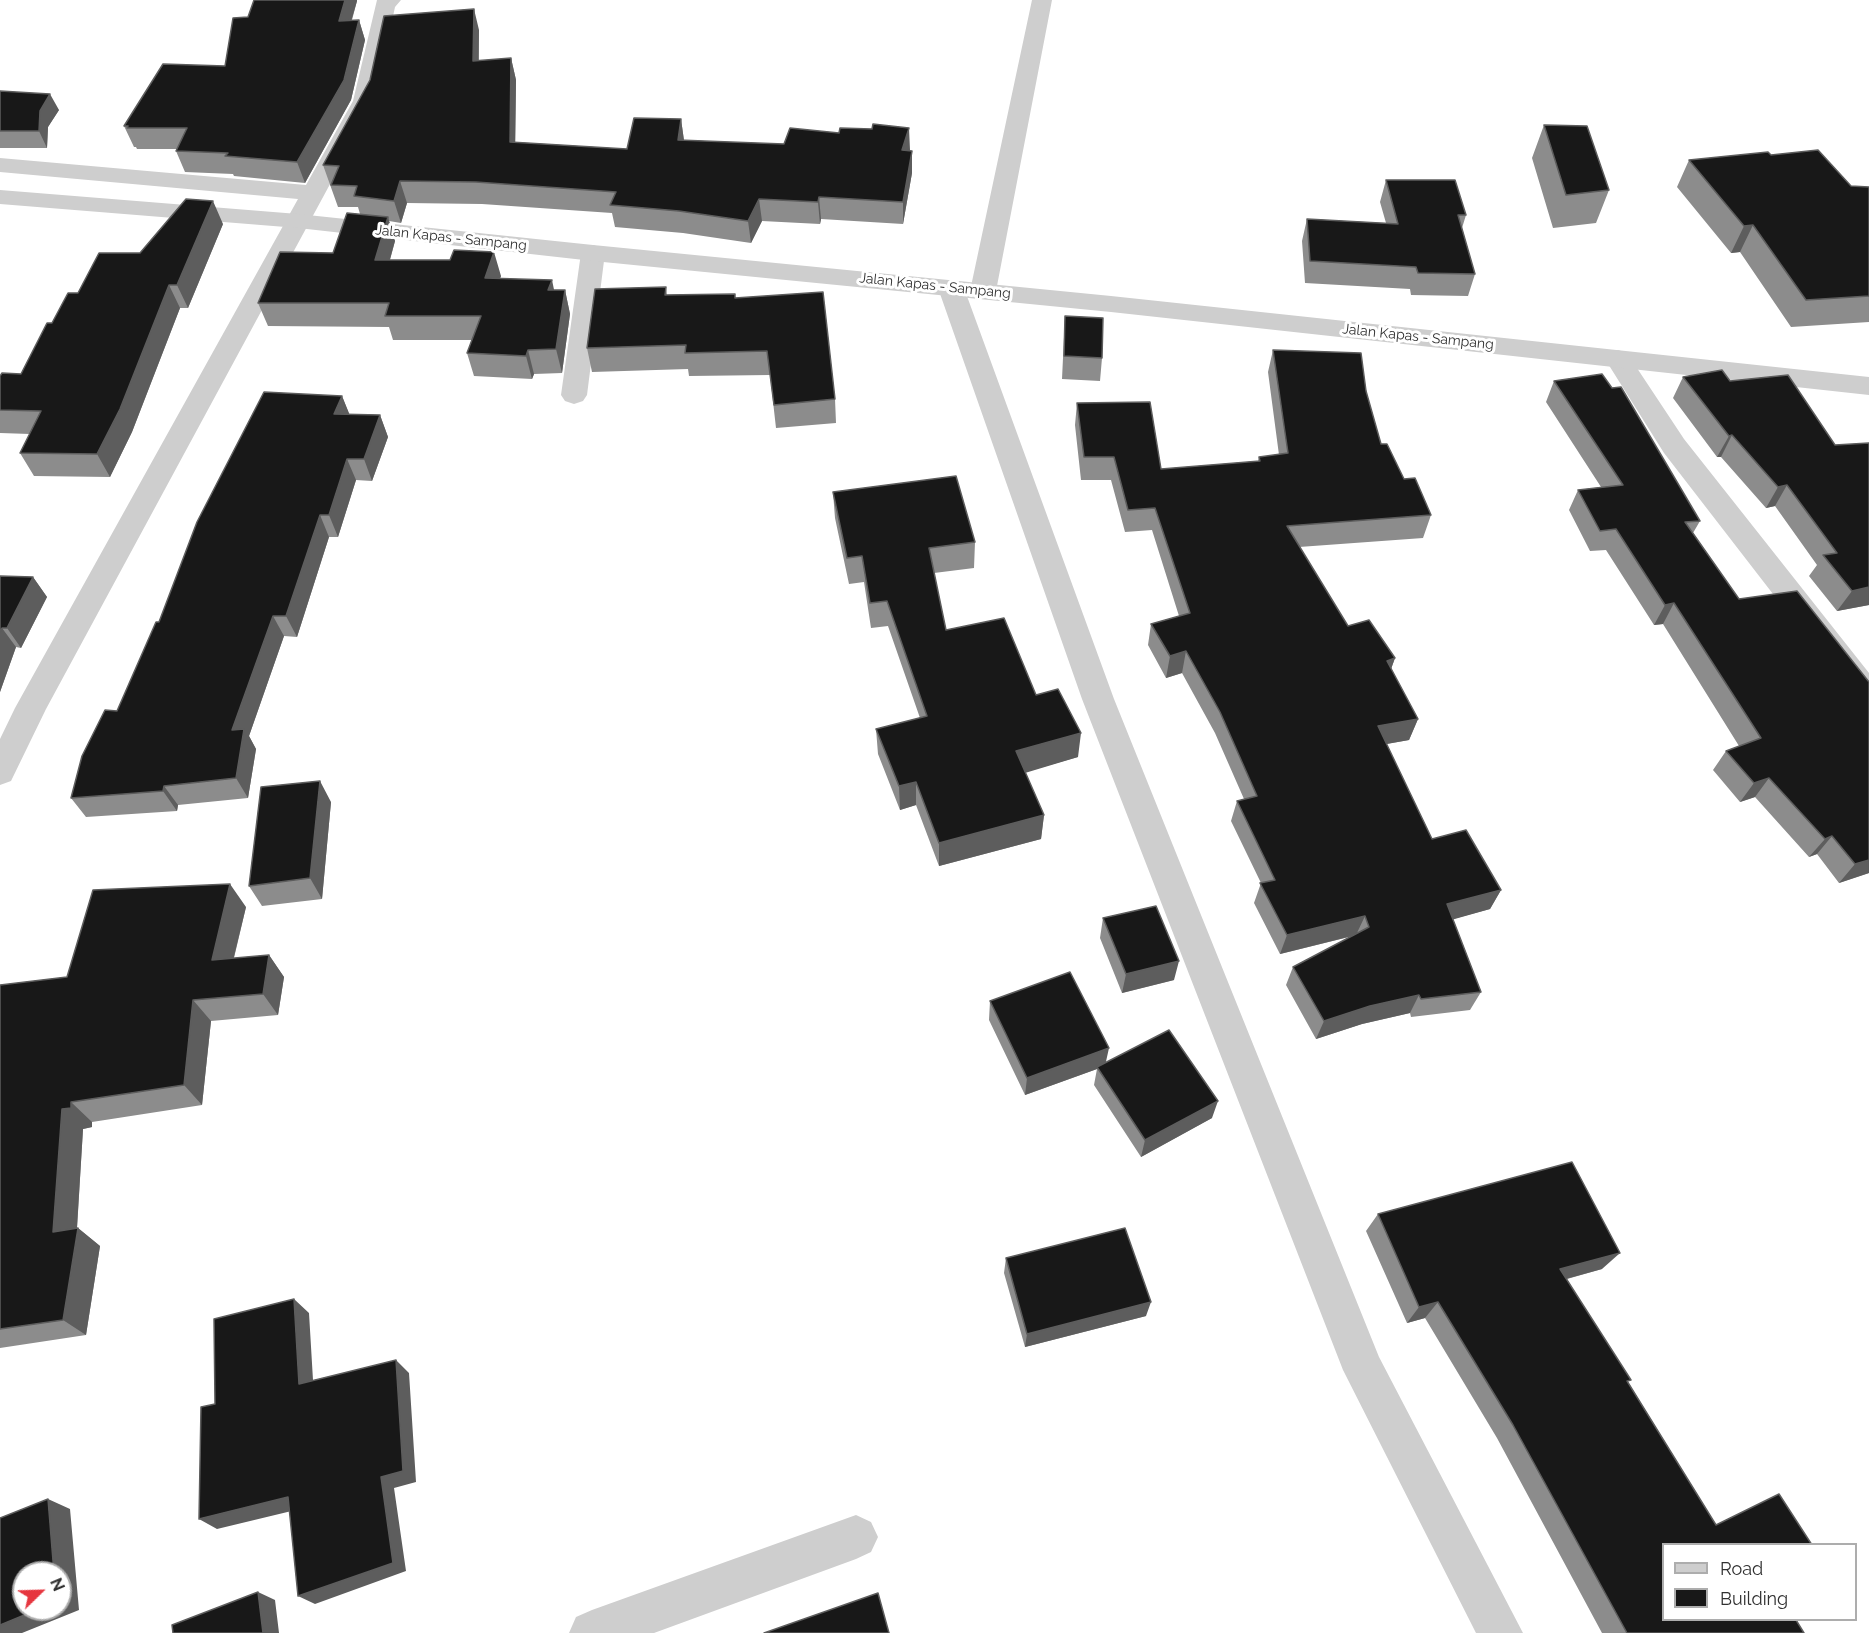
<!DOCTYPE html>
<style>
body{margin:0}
#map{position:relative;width:1869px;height:1633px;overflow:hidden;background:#fff;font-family:Raleway,sans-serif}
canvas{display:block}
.legend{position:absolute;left:1662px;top:1543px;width:195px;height:78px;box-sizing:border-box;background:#fff;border:2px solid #adadad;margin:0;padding:8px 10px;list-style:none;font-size:18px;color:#313131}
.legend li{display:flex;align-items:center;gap:12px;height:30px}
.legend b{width:30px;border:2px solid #adadad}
.north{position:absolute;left:12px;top:1561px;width:60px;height:60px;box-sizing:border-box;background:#fff;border:2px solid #adadad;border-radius:50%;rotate:67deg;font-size:16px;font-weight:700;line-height:24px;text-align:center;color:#313131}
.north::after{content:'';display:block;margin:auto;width:21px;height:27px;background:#e6363f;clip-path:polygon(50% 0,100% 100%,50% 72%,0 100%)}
</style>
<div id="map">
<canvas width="1869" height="1633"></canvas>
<ul class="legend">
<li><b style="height:8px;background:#cecece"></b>Road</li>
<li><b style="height:16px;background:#181818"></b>Building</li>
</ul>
<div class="north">N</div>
</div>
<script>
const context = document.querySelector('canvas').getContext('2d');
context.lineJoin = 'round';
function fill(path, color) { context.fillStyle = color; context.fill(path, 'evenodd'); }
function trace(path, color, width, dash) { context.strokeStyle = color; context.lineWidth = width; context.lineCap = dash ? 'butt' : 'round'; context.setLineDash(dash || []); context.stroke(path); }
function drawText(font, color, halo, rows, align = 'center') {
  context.font = font + ' Raleway,sans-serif'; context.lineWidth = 6; context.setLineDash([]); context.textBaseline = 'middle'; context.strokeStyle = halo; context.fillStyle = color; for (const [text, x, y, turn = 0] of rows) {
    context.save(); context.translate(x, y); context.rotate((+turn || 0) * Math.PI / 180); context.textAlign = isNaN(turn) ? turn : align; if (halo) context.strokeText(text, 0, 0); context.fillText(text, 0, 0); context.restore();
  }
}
const minor = new Path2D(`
 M377,0H401L395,7L375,101L46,709L11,781L0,785V739L15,708L298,199L0,172V158L306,185L353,101Z
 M1032,0H1052L996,291L992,297L983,299L974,297L970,291Z
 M593,245L602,248L605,253L587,395L583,401L574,404L565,401L561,395L581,253L584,248Z
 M951,280L960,282L964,288L1114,699L1379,1357L1523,1633H1476L1343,1370L1082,699L938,288L942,282Z
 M1618,350L1627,353L1684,439L1869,673V707L1858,704L1664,453L1605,359L1609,353Z
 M856,1515L871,1522L878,1537L871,1552L856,1559L654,1633H569L576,1617L592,1610Z`);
const tertiary = new Path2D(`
 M0,190L298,214L593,245L1111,296L1869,377V395L1111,312L593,261L298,228L0,204Z`);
const wall = new Path2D(`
 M357,1L352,20H359L365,40L351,100L305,183L234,176L233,174L185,172L176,151L178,149H137L136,147H134L124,126L225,66L248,17Z
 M479,30V61L511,58L516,80L515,142L627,149L681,119L684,140L912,151V173L903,224L821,219L820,224L762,221L751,243L683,233L615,227L612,213L482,204L407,203L401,223L389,221L395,241L390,260L501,276L500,278L554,290H565L570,314L562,373L534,374L532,379L474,376L467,353L472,340H393L389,327L268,326L258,303L333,253L360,214L358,207H338L323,165Z
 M0,91L59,110L48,127L47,148H0Z
 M1544,125L1609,190L1596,223L1553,228L1532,158Z
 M1771,155L1851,186L1869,187V322L1791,327L1740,252L1731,253L1677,187L1689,160Z
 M1386,180L1466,215L1462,228L1475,274L1468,296L1411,295L1410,289L1305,283L1302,241L1307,219L1386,223L1380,202Z
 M223,224L188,308H180L132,432L110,477L34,476L20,453L30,434L0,433V376L21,374L52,323L78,293L140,253Z
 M666,287L667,295L735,294V298L835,399L836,423L776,428L770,375L689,376L688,369L592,372L587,348Z
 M1065,316L1102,358L1100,381L1062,379Z
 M1273,350L1366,391L1381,444L1404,479L1431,515L1423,538L1299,547L1348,626L1395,658L1391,669L1418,719L1409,740L1386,744L1432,839L1501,890L1490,909L1453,919L1481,992L1470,1010L1411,1017L1410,1013L1362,1024L1316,1039L1286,985L1293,967L1353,936L1280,954L1254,903L1261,883L1231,821L1237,801L1244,799L1215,733L1182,673L1166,678L1148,645L1151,624L1179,616L1152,530L1125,532L1111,480H1081L1075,425L1077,403L1161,469L1258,461L1259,457L1279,455L1268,372Z
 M1683,377L1730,381L1869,605L1837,611L1809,576L1817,565L1775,506L1766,508L1721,457H1717L1673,398Z
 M1554,381L1700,521L1693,533L1739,599L1869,682V873L1839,883L1817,854L1809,857L1755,797L1740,802L1713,770L1726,751L1739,746L1663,624L1654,625L1606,550L1590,551L1569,510L1578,490L1601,487L1546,402Z
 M342,396L349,414L380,415L388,437L372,481L356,480L338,537H329L297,637L284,636L249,736L256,749L248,798L178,805L177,811L86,817L71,798L117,711L159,622Z
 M833,492L975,542L974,568L934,573L946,630L1036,695L1078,757L1025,772L1044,815L1041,839L939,866L916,805L900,810L878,754L876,729L920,718L888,626L871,628L864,582L849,584L835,518Z
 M0,576L33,577L47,597L21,648L16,647L0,692Z
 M331,802L322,899L262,906L249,886Z
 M246,907L234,958L269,955L284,977L278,1015L211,1021L202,1105L92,1122V1127L83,1129L77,1229L78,1228L100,1246L86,1335L0,1348V985L67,977Z
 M1103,918L1174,980L1122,993L1100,938Z
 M990,1001L1106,1063L1212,1118L1141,1157L1094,1085L1097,1069L1025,1095L989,1020Z
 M1378,1214L1602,1269L1567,1279L1628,1382L1716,1525L1812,1545H1664L1804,1633H1602L1497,1438L1425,1318L1407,1323L1366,1231Z
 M1006,1258L1146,1316L1025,1347L1004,1273Z`);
const shadedWall = new Path2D(`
 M345,0H357V1L345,42L339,21Z
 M474,9L479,30L478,83L473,61Z
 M359,20L365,40L351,100L305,183L297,162Z
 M511,58L516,80L515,164L510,142Z
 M50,94L59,110L48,127L47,148L39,131L40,111Z
 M681,119L684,141L678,140Z
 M909,128L910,150H902Z
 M912,151V173L903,224V202Z
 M400,181L407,203L401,223L394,201Z
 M819,197L821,219L820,224L818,202Z
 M759,199L762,221L751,243L748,221Z
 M213,201L223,224L188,308L177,285Z
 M388,217L395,241L383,284L375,260Z
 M1753,225L1740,252L1731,253L1744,226Z
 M494,252L501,276L492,301L485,278Z
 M552,280L557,304L548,290Z
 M169,285L180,308L132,432L110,477L97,454Z
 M565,290L570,314L562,373L556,349Z
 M528,350L534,374L532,379L526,356Z
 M342,396L351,418L334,414Z
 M380,415L388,437L372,481L364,459Z
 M1732,435L1721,457H1717L1729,436Z
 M347,459L356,480L338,537L329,515Z
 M1787,485L1775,506L1766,508L1778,487Z
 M320,515L329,537L297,637L286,616Z
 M33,577L47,597L21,648L7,628Z
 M1869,587V605L1837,611L1852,591Z
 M1674,603L1663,624L1654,625L1665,605Z
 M273,616L284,636L249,736L256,749L248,798L236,778L232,730Z
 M2,628L16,647L0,692V632Z
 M1186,651L1182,673L1166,678L1170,656Z
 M1395,658L1387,680V661Z
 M1418,719L1409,740L1370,747L1378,726Z
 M1081,733L1078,757L1015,776L1016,751Z
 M1769,778L1755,797L1740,802L1754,783Z
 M320,781L331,802L322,899L310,878Z
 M916,782V805L900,810L899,786Z
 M164,786L178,805L177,811L163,791Z
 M1044,815L1041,839L939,866V843Z
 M1832,836L1817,854L1809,857L1825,839Z
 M1869,860V873L1839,883L1855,864Z
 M230,884L246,907L228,981L212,960Z
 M1501,890L1490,909L1437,924L1447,904Z
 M1365,916L1356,935L1280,954L1287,935Z
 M269,955L284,977L278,1015L263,994Z
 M1179,961L1174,980L1122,993L1126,974Z
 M1419,995L1410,1013L1362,1024L1316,1039L1324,1021L1370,1006Z
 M193,1000L211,1021L202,1105L184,1085Z
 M1109,1048L1105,1066L1097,1067V1069L1025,1095L1027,1078Z
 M1218,1101L1212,1118L1141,1157L1145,1140Z
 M71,1102L92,1122V1127L83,1129L76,1243L78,1228L100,1246L86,1335L63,1320L53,1232L62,1109Z
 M1620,1253L1602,1269L1544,1285L1560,1269Z
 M294,1299L309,1313L314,1397L299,1384Z
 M1151,1302L1146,1316L1025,1347L1027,1334Z
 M1438,1302L1425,1318L1407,1323L1419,1307Z
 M396,1360L409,1373L416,1482L394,1488L406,1571L315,1604L298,1596Z
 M288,1497L304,1508L217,1529L199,1519Z
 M48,1499L70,1509L79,1610L22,1633H0V1625L39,1609H60V1573H54Z
 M258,1592L275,1600L279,1633H263Z`);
const building = new Path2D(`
 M254,0H345L339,21L359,20L344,80L297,162L225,156L228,153L176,151L187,128H127L128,126H124L163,64L225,66L233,18L248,17Z
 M474,9L473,61L511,58L510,142L627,149L634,118L681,119L678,140L784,144L790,128L839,133L840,128L872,129L873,124L909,128L902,150L912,151L903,202L819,197L818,202L759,199L748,221L679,211L610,205L616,192L476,182L400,181L394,201L354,196L357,186L331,185L339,166L323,165L370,80L384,16Z
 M0,91L50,94L40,111L39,131H0Z
 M1544,125L1587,126L1609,190L1566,195Z
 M1818,150L1851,186L1869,187V296L1806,300L1753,225L1744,226L1689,160L1768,152L1771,155Z
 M1386,180H1455L1466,215H1458L1475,274L1418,273L1416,267L1310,261L1307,219L1398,224Z
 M186,199L213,201L177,285H169L120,409L97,454L20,453L41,411L0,410V376L2,373L21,374L47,323H52L68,293H78L99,253H140Z
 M347,213L388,217L375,260H450L454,250L494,252L485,278L552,280L548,290H565L556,349L528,350L526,356L467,353L481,316H385L389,303H258L280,252L333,253Z
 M666,287L665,295L735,294V298L823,292L835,399L774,405L767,351L685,353L686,345L587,348L595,289Z
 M1065,316L1103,318L1102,358L1064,356Z
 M1273,350L1361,353L1366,391L1381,444H1387L1404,479L1415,478L1431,515L1287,526L1348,626L1369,620L1395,658L1387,661L1418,719L1378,726L1432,839L1466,830L1501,890L1447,904L1481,992L1421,999L1419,995L1370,1006L1324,1021L1293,967L1369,927L1365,916L1287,935L1260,883L1275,880L1237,801L1257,796L1220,712L1186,651L1170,656L1151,624L1190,613L1155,508L1128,510L1114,457H1084L1077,403L1150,402L1161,469L1260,461L1259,457L1288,453Z
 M1722,370L1730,381L1788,375L1835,445L1869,443V587L1852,591L1823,555L1837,553L1787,485L1778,487L1732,435L1729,436L1683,377Z
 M1602,374L1612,388L1621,387L1700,521L1685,522L1739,599L1797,591L1869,682V860L1855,864L1832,836L1825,839L1769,778L1754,783L1726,751L1761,738L1674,603L1665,605L1616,529L1600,531L1578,490L1623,485L1554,381Z
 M264,392L342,396L334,414L380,415L364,459H347L329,515H320L286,616H273L232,730L244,729L236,778L164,786L163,791L71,798L82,756L105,710L117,711L156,622H159L197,522Z
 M956,476L975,542L929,548L946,630L1004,618L1036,695L1058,689L1081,733L1016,751L1044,815L939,843L916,782L899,786L876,729L927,716L887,601L870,603L862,556L847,558L833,492Z
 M0,576L33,577L7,628H2L0,632Z
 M320,781L310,878L249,886L261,787Z
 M230,884L212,960L269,955L263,994L193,1000L184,1085L71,1102V1108L62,1109L53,1232L78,1228L63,1320L0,1329V985L67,977L93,890Z
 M1156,906L1179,961L1126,974L1103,918Z
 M1070,972L1109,1048L1027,1078L990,1001Z
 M1169,1030L1218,1101L1145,1140L1097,1067Z
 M1572,1162L1620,1253L1560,1269L1631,1380L1627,1381L1716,1525L1779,1494L1812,1545H1664V1620H1796L1804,1633H1627L1513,1425L1438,1302L1419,1307L1378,1214Z
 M1125,1228L1151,1302L1027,1334L1006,1258Z
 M294,1299L299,1384L396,1360L403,1471L381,1477L393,1563L298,1596L288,1497L199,1519L201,1407L215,1404L214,1319Z
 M48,1499L54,1573H24V1609H39L0,1625V1518Z
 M258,1592L263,1633H173L172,1625Z
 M878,1593L889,1633H764Z`);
const farStreetnames = [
 ["Jalan Kapas - Sampang",451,238,6],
 ["Jalan Kapas - Sampang",935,286,6],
 ["Jalan Kapas - Sampang",1418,337,6]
];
fill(minor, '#cecece');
fill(tertiary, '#cecece');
fill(wall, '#8c8c8c');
fill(shadedWall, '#5d5d5d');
fill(building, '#181818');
trace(building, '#5d5d5d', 1.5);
drawText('14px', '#313131', '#fff', farStreetnames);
</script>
